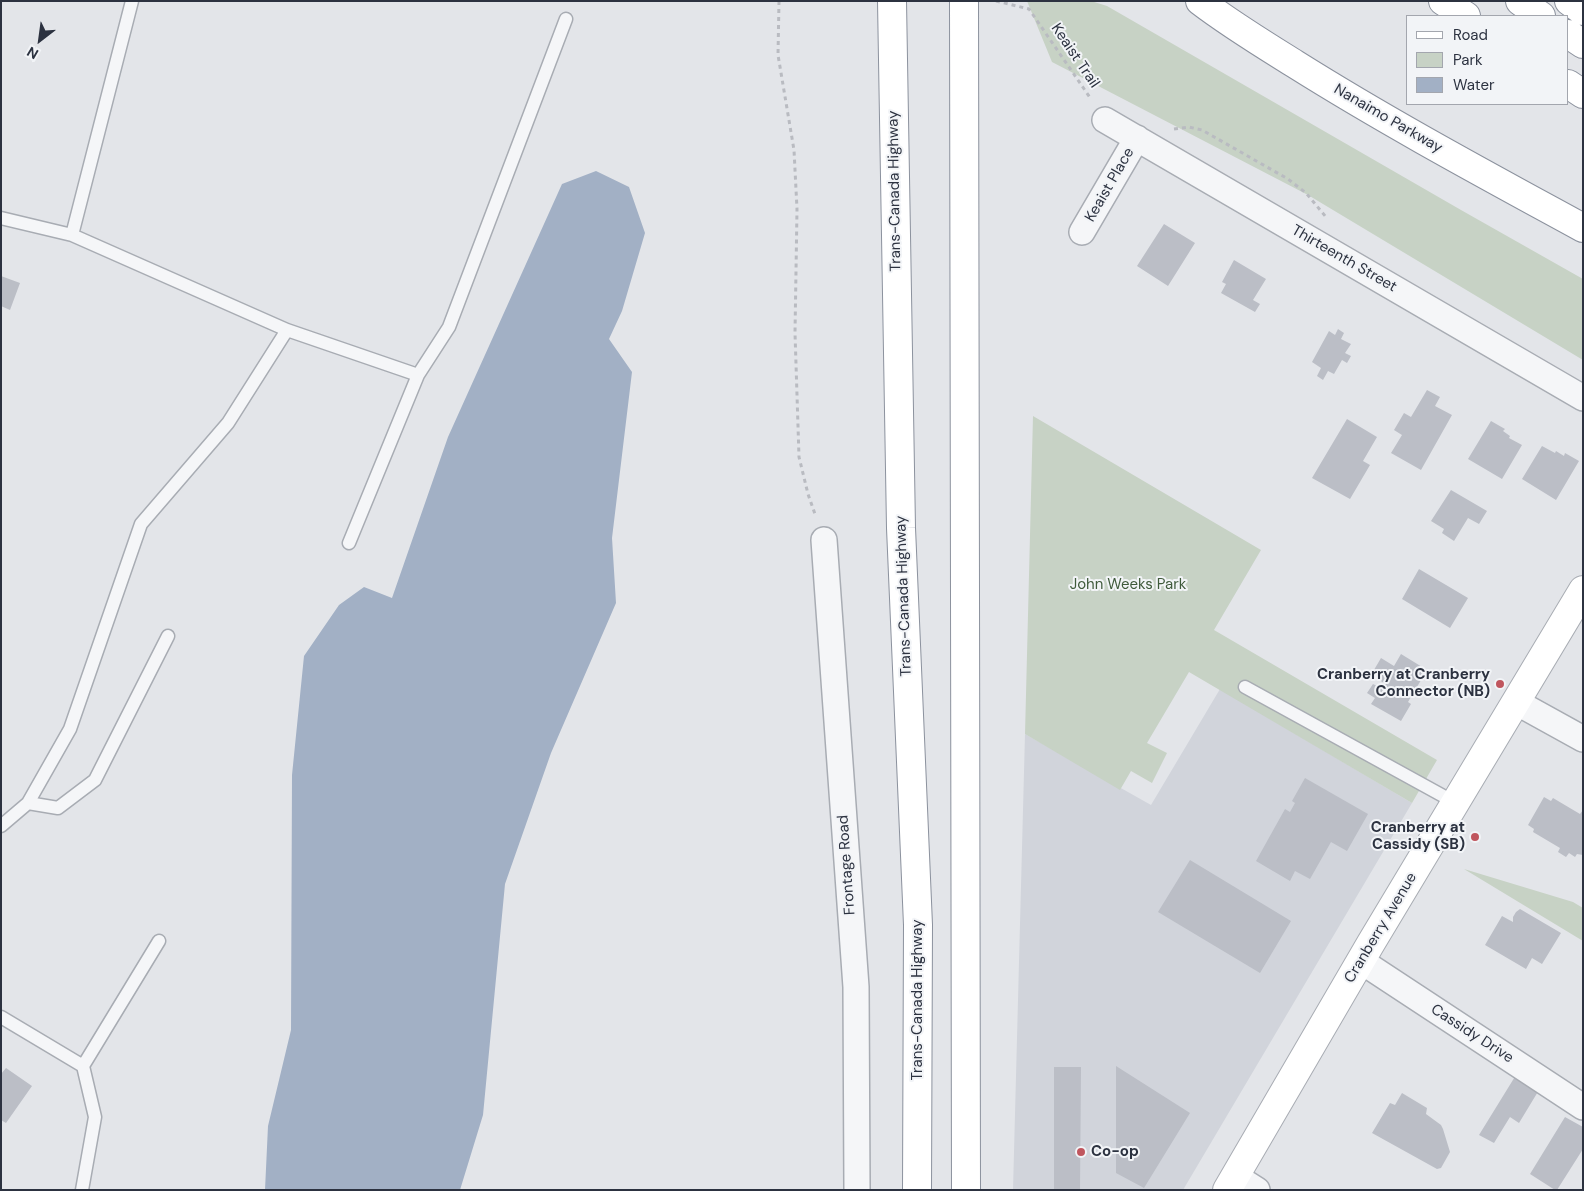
<!DOCTYPE html>
<style>
body{margin:0}
#map{position:relative;width:1584px;height:1191px;overflow:hidden;background:#e3e5e9;font-family:"DM Sans",sans-serif}
canvas{display:block}
.frame{position:absolute;inset:0;border:2px solid #2c3240;pointer-events:none}
.legend{position:absolute;left:1406px;top:15px;width:162px;height:90px;box-sizing:border-box;background:#f2f4f7;border:1px solid #a3a6ae;margin:0;padding:6px 9px;list-style:none;font-size:15px;color:#2c3240}
.legend li{display:flex;align-items:center;gap:10px;height:25px}
.legend b{width:25px;border:1px solid #a3a6ae}
.north{position:absolute;left:15px;top:15px;width:50px;height:50px;-webkit-text-stroke:4px #f2f4f7;paint-order:stroke;rotate:210deg;font-size:14px;font-weight:700;line-height:20px;text-align:center;color:#2c3240}
.north::after{content:'';display:block;margin:auto;width:18px;height:22px;background:#2c3240;clip-path:polygon(50% 0,100% 100%,50% 72%,0 100%)}
</style>
<div id="map">
<canvas width="1584" height="1191"></canvas>
<div class="frame"></div>
<ul class="legend">
<li><b style="height:6px;background:#fff"></b>Road</li>
<li><b style="height:14px;background:#c7d2c5"></b>Park</li>
<li><b style="height:14px;background:#a2b0c5"></b>Water</li>
</ul>
<div class="north">N</div>
</div>
<script>
const context = document.querySelector('canvas').getContext('2d');
context.lineJoin = 'round';
function fill(path, color) { context.fillStyle = color; context.fill(path, 'evenodd'); }
function trace(path, color, width, dash) { context.strokeStyle = color; context.lineWidth = width; context.lineCap = dash ? 'butt' : 'round'; context.setLineDash(dash || []); context.stroke(path); }
function drawText(font, color, halo, rows, align = 'center') {
  context.font = font + ' "DM Sans",sans-serif'; context.lineWidth = 4; context.setLineDash([]); context.textBaseline = 'middle'; context.strokeStyle = halo; context.fillStyle = color; for (const [text, x, y, turn = 0] of rows) {
    context.save(); context.translate(x, y); context.rotate((+turn || 0) * Math.PI / 180); context.textAlign = isNaN(turn) ? turn : align; if (halo) context.strokeText(text, 0, 0); context.fillText(text, 0, 0); context.restore();
  }
}
const built = new Path2D(`
 M1220,689L1412,803L1183,1190H1013L1025,734L1151,805Z`);
const green = new Path2D(`
 M1027,1H1091L1107,6L1461,210L1583,279V360L1308,195L1052,62Z
 M1033,416L1261,550L1214,630L1437,760L1412,803L1189,672L1147,743L1167,753L1152,783L1131,771L1120,790L1025,734Z
 M1464,869L1573,902L1583,908V941Z`);
const water = new Path2D(`
 M596,171L629,187L645,233L622,311L609,339L632,372L612,538L616,603L551,753L505,884L483,1115L460,1190H265L268,1126L291,1030L292,775L304,656L339,605L364,587L392,598L448,437L562,184Z`);
const building = new Path2D(`
 M1164,224L1195,243L1168,286L1137,266Z
 M1234,260L1266,279L1253,300L1260,304L1255,312L1221,293L1226,284L1222,282Z
 M1,276L20,283L10,310L1,306Z
 M1338,329L1344,333L1341,339L1351,344L1345,353L1351,356L1347,363L1342,360L1334,374L1328,371L1323,380L1317,376L1321,368L1312,362L1329,331L1335,335Z
 M1427,390L1440,397L1435,406L1452,415L1421,470L1391,453L1402,435L1394,430L1404,413L1411,417Z
 M1347,419L1377,437L1363,461L1370,465L1350,499L1312,478Z
 M1491,421L1505,429L1503,431L1510,436L1509,438L1522,445L1502,479L1468,459Z
 M1542,446L1555,453L1556,451L1564,456L1565,453L1579,461L1556,500L1522,479Z
 M1451,490L1487,511L1479,524L1468,518L1454,541L1442,533L1444,529L1431,521Z
 M1419,569L1468,598L1450,628L1402,599Z
 M1401,654L1427,670L1408,702L1411,704L1401,721L1371,704L1375,698L1367,693L1373,684L1381,688L1384,683L1371,675L1381,658L1394,666Z
 M1305,778L1368,814L1347,851L1331,842L1310,879L1295,871L1290,881L1256,861L1285,809L1290,812L1295,803L1292,801Z
 M1544,797L1551,801L1553,798L1580,814L1583,810V855L1577,854L1575,857L1569,853L1566,857L1558,852L1560,848L1533,832L1534,829L1528,825Z
 M1190,860L1291,921L1260,973L1158,912Z
 M1520,909L1561,933L1542,964L1532,958L1526,969L1485,945L1502,916L1513,922V917L1516,912Z
 M1116,1066L1190,1113L1144,1188L1116,1173Z
 M1054,1067H1081L1080,1190H1054Z
 M6,1068L32,1086L6,1123L1,1120V1074Z
 M1516,1075L1539,1090L1519,1123L1510,1117L1494,1143L1479,1135Z
 M1402,1093L1427,1108L1426,1114L1441,1125L1443,1129L1450,1152L1441,1168L1437,1169L1372,1133L1390,1103L1395,1105Z
 M1565,1117L1583,1127V1149L1557,1190H1555L1530,1174Z`);
const path = new Path2D(`
 M779,1L778,55L794,150L797,209L795,333L799,457L808,494L816,517
 M996,1L1029,9L1091,99
 M1174,129L1189,127L1202,130L1288,179L1306,193L1326,217`);
const lane = new Path2D(`
 M1,218L72,235L287,330L418,375
 M72,235L132,1
 M349,543L418,375L449,327L566,19
 M1245,687L1456,803
 M28,803L58,808L95,780L168,636
 M1,826L28,803L70,729L141,524L228,423L287,330
 M1,1017L83,1066L95,1117L82,1190
 M83,1066L159,941`);
const street = new Path2D(`
 M1105,120L1583,398
 M1082,232L1137,138
 M824,540L856,987L857,1190
 M1516,702L1583,739
 M1361,961L1583,1107
 M1235,1176L1257,1190`);
const secondary = new Path2D(`
 M1227,1190L1371,943L1583,590`);
const highway = new Path2D(`
 M892,1L901,528L918,925L917,1190
 M964,1L966,1190
 M1200,1C1230,24 1263,44 1295,64C1389,123 1486,175 1583,228
 M1443,1L1466,16
 M1520,1L1541,16
 M1569,1L1583,11
 M1568,34L1583,44
 M1568,84L1583,94`);
const markers = [
 [1500,684,5,"#c0565e"],
 [1475,837,5,"#c0565e"],
 [1081,1152,5,"#c0565e"]
];
const streetNames = [
 ["Keaist Trail",1075,56,56],
 ["Nanaimo Parkway",1388,119,30],
 ["Keaist Place",1110,185,-60],
 ["Trans-Canada Highway",895,191,-91],
 ["Thirteenth Street",1344,259,30],
 ["Trans-Canada Highway",904,596,-92],
 ["Frontage Road",847,865,-94],
 ["Cranberry Avenue",1381,928,-59],
 ["Trans-Canada Highway",918,1000,-90],
 ["Cassidy Drive",1472,1034,33]
];
const parkNames = [
 ["John Weeks Park",1128,585]
];
const poiNames = [
 ["Cranberry at Cranberry",1490,675],
 ["Connector (NB)",1490,692],
 ["Cranberry at",1465,828],
 ["Cassidy (SB)",1465,845],
 ["Co-op",1091,1152,"left"]
];
fill(built, '#d1d4db');
fill(green, '#c7d2c5');
fill(water, '#a2b0c5');
fill(building, '#bbbec6');
trace(lane, '#a8acb3', 15);
trace(street, '#a8acb3', 28);
trace(secondary, '#a8acb3', 30);
trace(highway, '#8c929e', 30);
trace(path, '#b9bbc1', 3, [4, 4]);
trace(lane, '#f5f6f8', 12);
trace(street, '#f5f6f8', 25);
trace(secondary, '#fff', 28);
trace(highway, '#fff', 28);
for (const [x, y, r, color] of markers) { const dot = new Path2D(); dot.arc(x, y, r, 0, 2 * Math.PI); context.fillStyle = color; context.fill(dot); trace(dot, '#f2f4f7', 2); }
drawText('15px', '#2c3240', '#f2f4f7', streetNames);
drawText('15px', '#3f5a3b', '#f2f4f7', parkNames);
drawText('bold 15px', '#2c3240', '#f2f4f7', poiNames, 'right');
</script>
